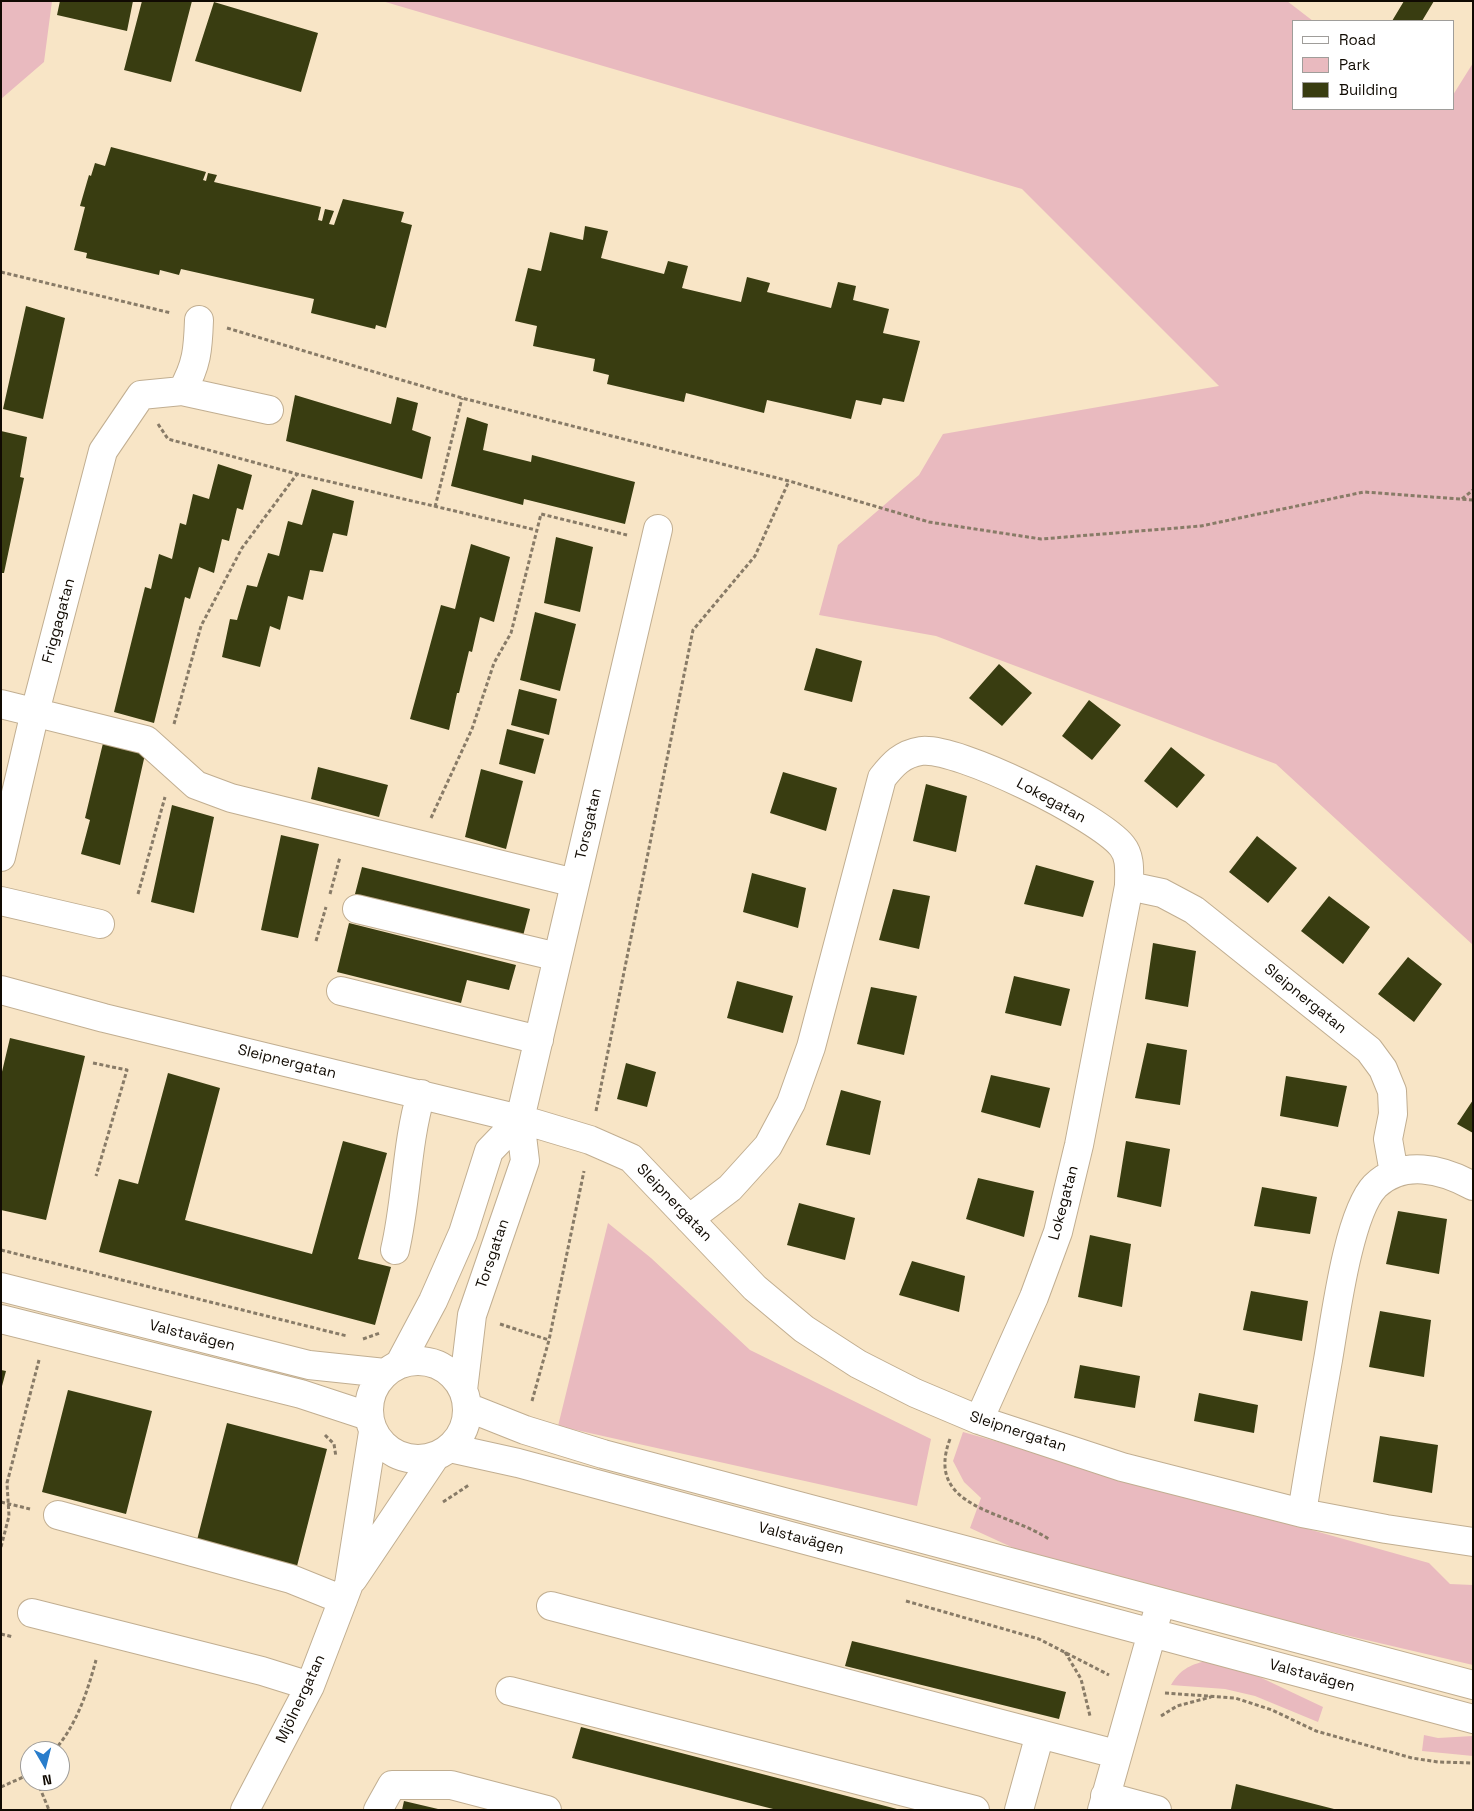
<!DOCTYPE html>
<meta charset="utf-8">
<style>
body{margin:0}
#map{position:relative;width:1474px;height:1811px;overflow:hidden;background:#f8e5c6;font-family:"Space Grotesk",sans-serif}
canvas{display:block}
.frame{position:absolute;inset:0;border:2px solid #100a02;pointer-events:none}
.legend{position:absolute;left:1292px;top:20px;width:162px;height:90px;box-sizing:border-box;background:#fff;border:1px solid #9f9d9a;margin:0;padding:6px 9px;list-style:none;font-size:15px;color:#100a02}
.legend li{display:flex;align-items:center;gap:10px;height:25px}
.legend b{width:25px;border:1px solid #9f9d9a}
.north{position:absolute;left:20px;top:1741px;width:50px;height:50px;box-sizing:border-box;background:#fff;border:1px solid #9f9d9a;border-radius:50%;rotate:172deg;font-size:14px;font-weight:700;line-height:20px;text-align:center;color:#100a02}
.north::after{content:'';display:block;margin:auto;width:18px;height:22px;background:#297dcb;clip-path:polygon(50% 0,100% 100%,50% 72%,0 100%)}
</style>
<div id="map">
<canvas width="1474" height="1811"></canvas>
<div class="frame"></div>
<ul class="legend">
<li><b style="height:6px;background:#fff"></b>Road</li>
<li><b style="height:14px;background:#e9babf"></b>Park</li>
<li><b style="height:14px;background:#393d11"></b>Building</li>
</ul>
<div class="north">N</div>
</div>
<script>
const context = document.querySelector('canvas').getContext('2d');
context.lineJoin = 'round';
function fill(path, color) { context.fillStyle = color; context.fill(path, 'evenodd'); }
function trace(path, color, width, dash) { context.strokeStyle = color; context.lineWidth = width; context.lineCap = dash ? 'butt' : 'round'; context.setLineDash(dash || []); context.stroke(path); }
function drawText(font, color, halo, rows, align = 'center') {
  context.font = font + ' "Space Grotesk",sans-serif'; context.lineWidth = 5; context.setLineDash([]); context.textBaseline = 'middle'; context.strokeStyle = halo; context.fillStyle = color; for (const [text, x, y, turn = 0] of rows) {
    context.save(); context.translate(x, y); context.rotate((+turn || 0) * Math.PI / 180); context.textAlign = isNaN(turn) ? turn : align; if (halo) context.strokeText(text, 0, 0); context.fillText(text, 0, 0); context.restore();
  }
}
const green = new Path2D(`
 M1,1H52L44,62L1,99Z
 M382,1H1287L1313,21H1293V109H1453V95L1473,63V945L1276,764L936,636L819,615L838,545L919,475L943,434L1219,386L1022,189Z
 M608,1223L651,1258L750,1350L931,1439L917,1506L558,1426Z
 M963,1432L1429,1563L1450,1584L1473,1585V1665L1055,1567L970,1528L981,1498L964,1482L953,1461Z
 M1206,1661L1249,1672L1323,1707L1318,1722L1255,1696L1225,1689L1171,1685C1180,1670 1189,1665 1206,1661Z
 M1424,1735L1438,1738L1473,1736V1756L1422,1751Z`);
const building = new Path2D(`
 M60,1H133L127,31L57,15Z
 M142,1H192L171,82L124,70Z
 M1404,1H1434L1422,21H1392Z
 M214,2L318,33L301,92L195,61Z
 M111,147L206,172L203,180L206,181L208,173L217,175L214,182L321,207L318,220L322,221L325,209L334,211L329,224L334,225L343,199L404,212L401,222L412,225L386,328L376,325L375,329L311,313L314,299L181,269L179,275L160,270L159,275L86,258L87,253L74,250L85,207L80,206L89,175L91,176L95,163L105,166Z
 M585,226L608,231L601,258L664,274L668,261L688,266L682,288L741,302L747,277L770,283L767,292L831,308L838,282L856,286L853,300L889,309L883,333L920,341L904,402L883,398L881,405L856,400L851,419L767,400L764,413L686,393L684,402L607,384L609,375L593,371L595,359L533,346L537,326L515,321L528,268L541,271L550,232L583,240Z
 M26,306L65,318L43,419L3,409Z
 M295,395L391,424L397,397L418,403L412,430L431,437L422,479L286,441Z
 M467,417L488,424L483,450L531,462L532,455L635,482L625,524L524,499L523,505L451,486Z
 M1,431L27,437L20,477L24,478L4,573H1Z
 M218,464L252,475L243,510L237,508L229,541L222,539L214,573L199,567L190,599L185,597L154,723L114,712L145,587L151,589L159,554L172,559L180,523L186,525L193,494L209,499Z
 M312,489L354,501L347,536L333,533L323,572L310,570L303,600L288,596L280,630L270,626L260,667L222,657L230,619L237,620L247,585L257,587L268,553L279,556L288,521L302,525Z
 M556,537L593,547L580,612L544,603Z
 M471,544L510,557L494,622L480,617L472,652L469,651L459,693H457L449,730L410,719L441,605L455,609Z
 M535,612L576,624L560,691L520,680Z
 M816,648L862,661L852,702L804,690Z
 M999,664L1032,693L1002,726L969,698Z
 M519,689L557,699L549,735L511,725Z
 M1089,700L1121,725L1092,760L1062,736Z
 M507,729L544,739L535,774L499,764Z
 M104,739L146,750L120,865L81,854L90,820L85,818Z
 M1171,747L1205,775L1177,808L1144,781Z
 M318,767L388,785L379,817L311,799Z
 M481,769L523,781L506,849L465,837Z
 M783,772L837,788L826,831L770,813Z
 M926,784L967,796L956,852L913,841Z
 M172,805L214,817L194,913L151,902Z
 M281,835L319,844L298,938L261,930Z
 M1257,836L1297,868L1268,903L1229,872Z
 M1036,865L1094,881L1083,917L1024,904Z
 M362,867L530,909L523,936L355,894Z
 M752,873L806,888L798,928L743,912Z
 M893,889L930,896L919,949L879,940Z
 M1329,896L1370,927L1343,964L1301,931Z
 M349,923L516,965L509,990L467,980L461,1003L337,972Z
 M1153,943L1196,951L1188,1007L1145,999Z
 M1408,957L1442,984L1414,1022L1378,994Z
 M1014,976L1070,989L1061,1026L1005,1013Z
 M737,981L793,996L783,1033L727,1018Z
 M871,987L917,996L904,1055L857,1044Z
 M10,1038L85,1056L46,1220L1,1210V1076Z
 M1147,1043L1187,1050L1180,1105L1135,1098Z
 M626,1063L656,1072L647,1107L617,1099Z
 M168,1073L220,1088L185,1220L312,1254L343,1141L387,1153L358,1259L391,1267L375,1325L99,1252L119,1179L138,1184Z
 M991,1075L1050,1088L1040,1128L981,1112Z
 M1286,1076L1347,1086L1338,1127L1280,1116Z
 M841,1090L881,1101L870,1155L826,1145Z
 M1473,1100V1133L1457,1124Z
 M1126,1141L1170,1149L1161,1207L1117,1197Z
 M978,1178L1034,1191L1024,1237L966,1219Z
 M1262,1187L1317,1197L1310,1234L1254,1226Z
 M799,1203L855,1218L845,1260L787,1245Z
 M1398,1211L1447,1219L1439,1274L1386,1264Z
 M1090,1235L1131,1244L1122,1307L1078,1297Z
 M912,1261L965,1276L959,1312L899,1295Z
 M1251,1291L1308,1301L1302,1341L1243,1330Z
 M1380,1311L1431,1320L1424,1377L1369,1367Z
 M1080,1365L1140,1376L1135,1408L1074,1398Z
 M1,1370L6,1371L2,1386H1Z
 M68,1390L152,1411L126,1514L42,1492Z
 M1199,1393L1258,1405L1254,1433L1194,1421Z
 M227,1423L327,1449L296,1570L196,1544Z
 M1380,1436L1438,1445L1432,1493L1373,1482Z
 M852,1641L1066,1692L1059,1719L845,1666Z
 M581,1727L897,1809V1810H777L572,1758Z
 M1236,1784L1334,1809V1810L1231,1809Z
 M404,1801L438,1809V1810H402Z`);
const path = new Path2D(`
 M1,272L171,313
 M227,328L462,398L789,481L929,522L1041,539L1201,526L1364,492L1473,500
 M158,424L168,439L297,474L536,530
 M1462,499L1473,490
 M435,507L462,398
 M174,724L201,626L242,548L297,474
 M431,818L472,729L494,663L511,633L541,514L627,535
 M138,894L165,797
 M330,894L340,857
 M316,941L326,907
 M93,1063L127,1070L96,1176
 M596,1111L693,630L755,556L789,481
 M1,1250L347,1336
 M500,1324L549,1340
 M363,1339L380,1333
 M532,1401L549,1340L584,1171
 M325,1435L334,1444L336,1457
 M950,1439C923,1510 1010,1511 1050,1540
 M1,1502L30,1509
 M443,1502L469,1485
 M1,1547L9,1516L7,1483L39,1360
 M906,1601L1039,1639L1109,1675
 M1,1634L13,1637
 M1065,1652L1081,1679L1090,1716
 M1165,1693L1235,1698L1272,1710L1316,1731L1412,1758L1438,1762L1473,1763
 M1161,1716L1177,1706L1211,1697
 M54,1751C77,1724 87,1693 96,1660
 M26,1753L30,1764
 M37,1781L49,1810
 M1,1787L30,1774`);
const minor = new Path2D(`
 M182,391C197,365 198,349 199,320
 M1,704L146,740L196,785L231,798L575,883
 M1,857L35,712L103,451L141,395L182,391L269,410
 M1129,886L1162,893L1194,910L1369,1050L1383,1069L1392,1091L1393,1114L1388,1139L1394,1173
 M1,901L100,924
 M357,909L558,957
 M1,990L104,1018L520,1119L590,1140L631,1158L755,1288L804,1329L858,1364L915,1393L979,1420L1122,1467L1302,1513L1386,1529L1473,1542
 M341,991L539,1040
 M689,1219L730,1188L768,1146L791,1103L811,1047L882,778C893,764 902,754 921,751C957,746 1099,817 1122,846C1131,857 1129,872 1129,886L1079,1145L1058,1232L1034,1297L979,1420
 M395,1250C407,1199 406,1145 421,1094
 M1,1287L309,1365L385,1373
 M1,1319L301,1394L368,1416
 M369 1410a49 49 0 1 1 98 0a49 49 0 1 1-98 0Z
 M400,1363L433,1301L463,1233L489,1151L520,1119
 M463,1390L472,1315L525,1161L520,1119L658,529
 M467,1407L525,1430L603,1454L1473,1685
 M450,1448L518,1463L1473,1719
 M1302,1513C1310,1462 1319,1411 1328,1360C1335,1320 1348,1214 1375,1186C1403,1159 1442,1169 1473,1186
 M58,1515L291,1579L343,1600
 M353,1579L435,1457
 M551,1606L1116,1754
 M32,1613L262,1671L310,1686
 M510,1691L975,1810
 M1105,1796L1157,1810
 M245,1810L310,1686L349,1584L373,1432
 M378,1810L392,1785H451L547,1810
 M1019,1810L1040,1734
 M1102,1810L1157,1615`);
const streetNames = [
 ["Friggagatan",59,621,-75],
 ["Lokegatan",1051,801,29],
 ["Torsgatan",589,824,-77],
 ["Sleipnergatan",1305,999,39],
 ["Sleipnergatan",287,1062,14],
 ["Sleipnergatan",674,1203,46],
 ["Lokegatan",1064,1203,-75],
 ["Torsgatan",493,1254,-71],
 ["Valstavägen",192,1336,14],
 ["Sleipnergatan",1018,1432,18],
 ["Valstavägen",801,1539,15],
 ["Valstavägen",1312,1676,15],
 ["Mjölnergatan",301,1699,-65]
];
fill(green, '#e9babf');
fill(building, '#393d11');
trace(minor, '#c1ae91', 30);
trace(path, '#887b67', 3, [4, 2.5]);
trace(minor, '#fff', 28);
drawText('15px', '#100a02', '#fff', streetNames);
</script>
